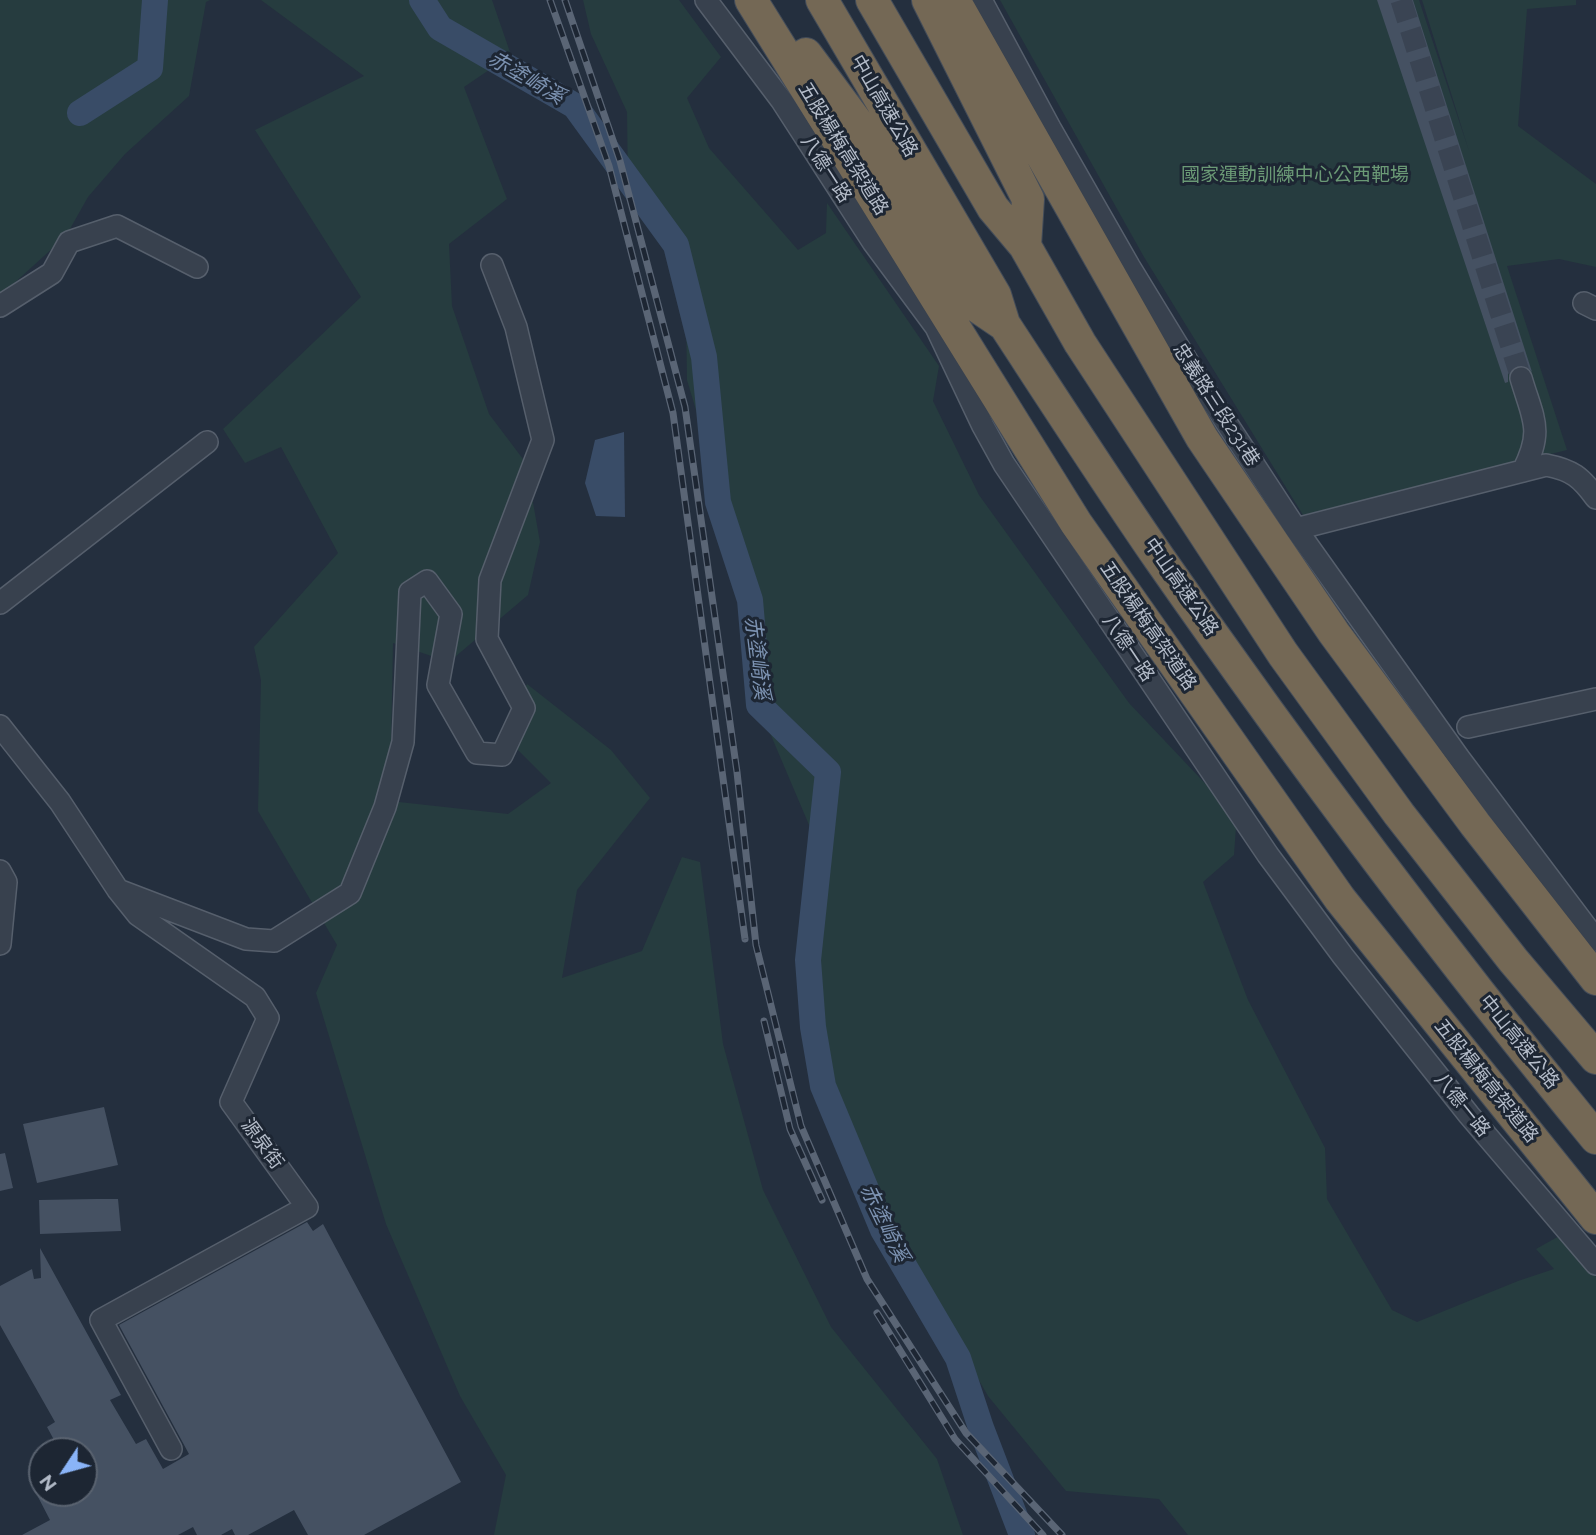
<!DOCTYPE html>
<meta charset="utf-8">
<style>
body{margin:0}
#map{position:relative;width:1596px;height:1535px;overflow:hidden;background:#242f3e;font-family:Raleway,sans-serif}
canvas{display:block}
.north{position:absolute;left:28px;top:1437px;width:70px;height:70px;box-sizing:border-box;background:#1d2633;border:2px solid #59626f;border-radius:50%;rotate:234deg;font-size:19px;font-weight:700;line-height:28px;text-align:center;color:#b4bcc9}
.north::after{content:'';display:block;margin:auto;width:24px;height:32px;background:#8ab4f8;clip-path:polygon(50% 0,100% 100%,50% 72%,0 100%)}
</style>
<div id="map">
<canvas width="1596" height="1535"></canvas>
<div class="north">N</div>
</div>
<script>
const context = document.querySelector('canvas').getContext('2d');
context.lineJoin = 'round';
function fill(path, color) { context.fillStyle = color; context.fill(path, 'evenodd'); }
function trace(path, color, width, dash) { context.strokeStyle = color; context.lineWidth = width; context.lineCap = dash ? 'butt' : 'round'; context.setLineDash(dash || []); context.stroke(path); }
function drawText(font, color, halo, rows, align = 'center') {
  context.font = font + ' Raleway,"Noto Sans TC",sans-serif'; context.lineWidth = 6; context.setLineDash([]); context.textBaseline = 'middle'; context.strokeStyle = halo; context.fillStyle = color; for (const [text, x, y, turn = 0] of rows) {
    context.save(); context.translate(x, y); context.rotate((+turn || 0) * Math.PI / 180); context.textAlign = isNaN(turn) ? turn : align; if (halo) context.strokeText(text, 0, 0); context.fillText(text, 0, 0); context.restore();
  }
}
const green = new Path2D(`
 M0,0H210L206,2L189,96L125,154L88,197L66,236L0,296Z
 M261,0H492L511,55L464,87L507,199L449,244L452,306L489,414L526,463L540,542L528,595L449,662L393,643L390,801L508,814L551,783L501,733L527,684L611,750L650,798L577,890L562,978L642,951L682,857L700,862L723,1044L763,1190L831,1327L937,1459L963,1535H494L506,1475L460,1396L386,1224L316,993L337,945L258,811L261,680L254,647L338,553L281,447L245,463L223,429L361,297L255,130L364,76Z
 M583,0H679L721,57L687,98L709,148L798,250L826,233L827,203L939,366L933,401L979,495L1129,703L1217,796L1236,827L1234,855L1203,882L1248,1000L1325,1148L1327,1199L1392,1310L1417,1322L1518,1281L1554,1269L1536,1249L1561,1235L1596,1277V1535H1188L1159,1499L1066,1491L988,1396L884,1215L812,1036L815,839L767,726L727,514L687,380L685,250L628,186L627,112L591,34Z
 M1000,0H1419L1469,151L1422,0H1576V5L1527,9L1518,126L1596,184V267L1559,259L1507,266L1567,450L1303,515L1144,257Z`);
const water = new Path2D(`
 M624,432L625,517L596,516L585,483L595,440Z`);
const river = new Path2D(`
 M422,0L440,28L575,106L676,245L704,357L718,502L750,600L759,705L828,772L808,960L813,1027L823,1086L883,1230L958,1358L981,1428L1022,1535
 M80,113L150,68L155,0`);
const building = new Path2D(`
 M1377,0H1413L1532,372L1525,365L1516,366L1508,374V382L1505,383Z
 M104,1107L118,1165L37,1183L23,1124Z
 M5,1153L13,1188L0,1191V1154Z
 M96,1199H118L121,1231L40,1234L39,1200Z
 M307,1222L313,1231L323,1224L461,1482L364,1535H308L294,1510L248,1535H235L232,1529L221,1535H197L193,1527L178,1535H22L50,1520L36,1493H84V1451H60L47,1427L55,1422L0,1325V1286L32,1269L34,1279L41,1278L40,1248L121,1395L110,1400L136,1444L146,1439L163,1469L189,1454L119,1325Z`);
const minorTunnel = new Path2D(`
 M1401,0L1521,378`);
const minor = new Path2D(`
 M706,0L782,101L873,242L936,327L983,426L1004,464L1268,855L1343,956L1469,1115L1596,1264
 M981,0L1050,128L1129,266L1203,387L1296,529L1459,758L1596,940
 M1584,303L1596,309
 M0,306L52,273L69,242L117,226L197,267
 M1521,378C1533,419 1544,430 1523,471
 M1296,529L1546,465C1572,470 1581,477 1596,498
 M0,603L207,442
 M0,726L60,802L118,890L138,915L255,997L268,1018L231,1102L307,1207L101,1320L171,1449
 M1468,727L1596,699
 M0,871L6,882L0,944
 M118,890L246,939L274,941L350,893L385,807L403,742L410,592L427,581L451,614L438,685L477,753L502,755L524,708L487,639L490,580L543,440L516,327L492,265`);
const highway = new Path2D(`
 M751,0L1076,523L1340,899L1596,1218
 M822,0L995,295L1004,324C1055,402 1106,481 1159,558C1297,756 1442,951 1596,1138
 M872,0L993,208L1025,246L1080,343L1283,654L1399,814L1513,960L1596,1058
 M928,0L1028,199L1025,246
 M954,0L1202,438L1334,633L1475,824L1596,979
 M806,54L873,144L975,305L1003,324`);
const rail = new Path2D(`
 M550,0L609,166L673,413L745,939
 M565,0L620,161L685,407L737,772L756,945L801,1126L867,1279L966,1433L1062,1535
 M764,1021L790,1129L822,1200
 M877,1313L955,1439L1043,1535`);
const streetNames = [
 ["中山高速公路",884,106,60],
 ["五股楊梅高架道路",843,149,58],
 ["八德一路",826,169,57],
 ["忠義路三段231巷",1216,405,57],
 ["中山高速公路",1181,587,55],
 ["五股楊梅高架道路",1148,626,55],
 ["八德一路",1128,648,56],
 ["中山高速公路",1519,1042,51],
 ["五股楊梅高架道路",1486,1081,51],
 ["八德一路",1462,1105,51],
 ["源泉街",262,1144,54]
];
const parkNames = [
 ["國家運動訓練中心公西靶場",1295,175]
];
const waterNames = [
 ["赤塗崎溪",526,78,30],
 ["赤塗崎溪",757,658,83],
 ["赤塗崎溪",884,1223,64]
];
fill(green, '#263c3f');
fill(water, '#394c67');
trace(river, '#394c67', 26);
fill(building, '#455162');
trace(minorTunnel, '#3a4453', 21, [21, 10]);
trace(minor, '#565f6c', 24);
trace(highway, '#434c59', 34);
trace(minor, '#38414e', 21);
trace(highway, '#746855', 32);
trace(rail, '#5a6575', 7);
trace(rail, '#1d2633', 4.5, [13]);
drawText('19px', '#b4bcc9', '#1d2633', streetNames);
drawText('19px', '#6b9a76', '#1d2633', parkNames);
drawText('italic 21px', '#7c92b1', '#1d2633', waterNames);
</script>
